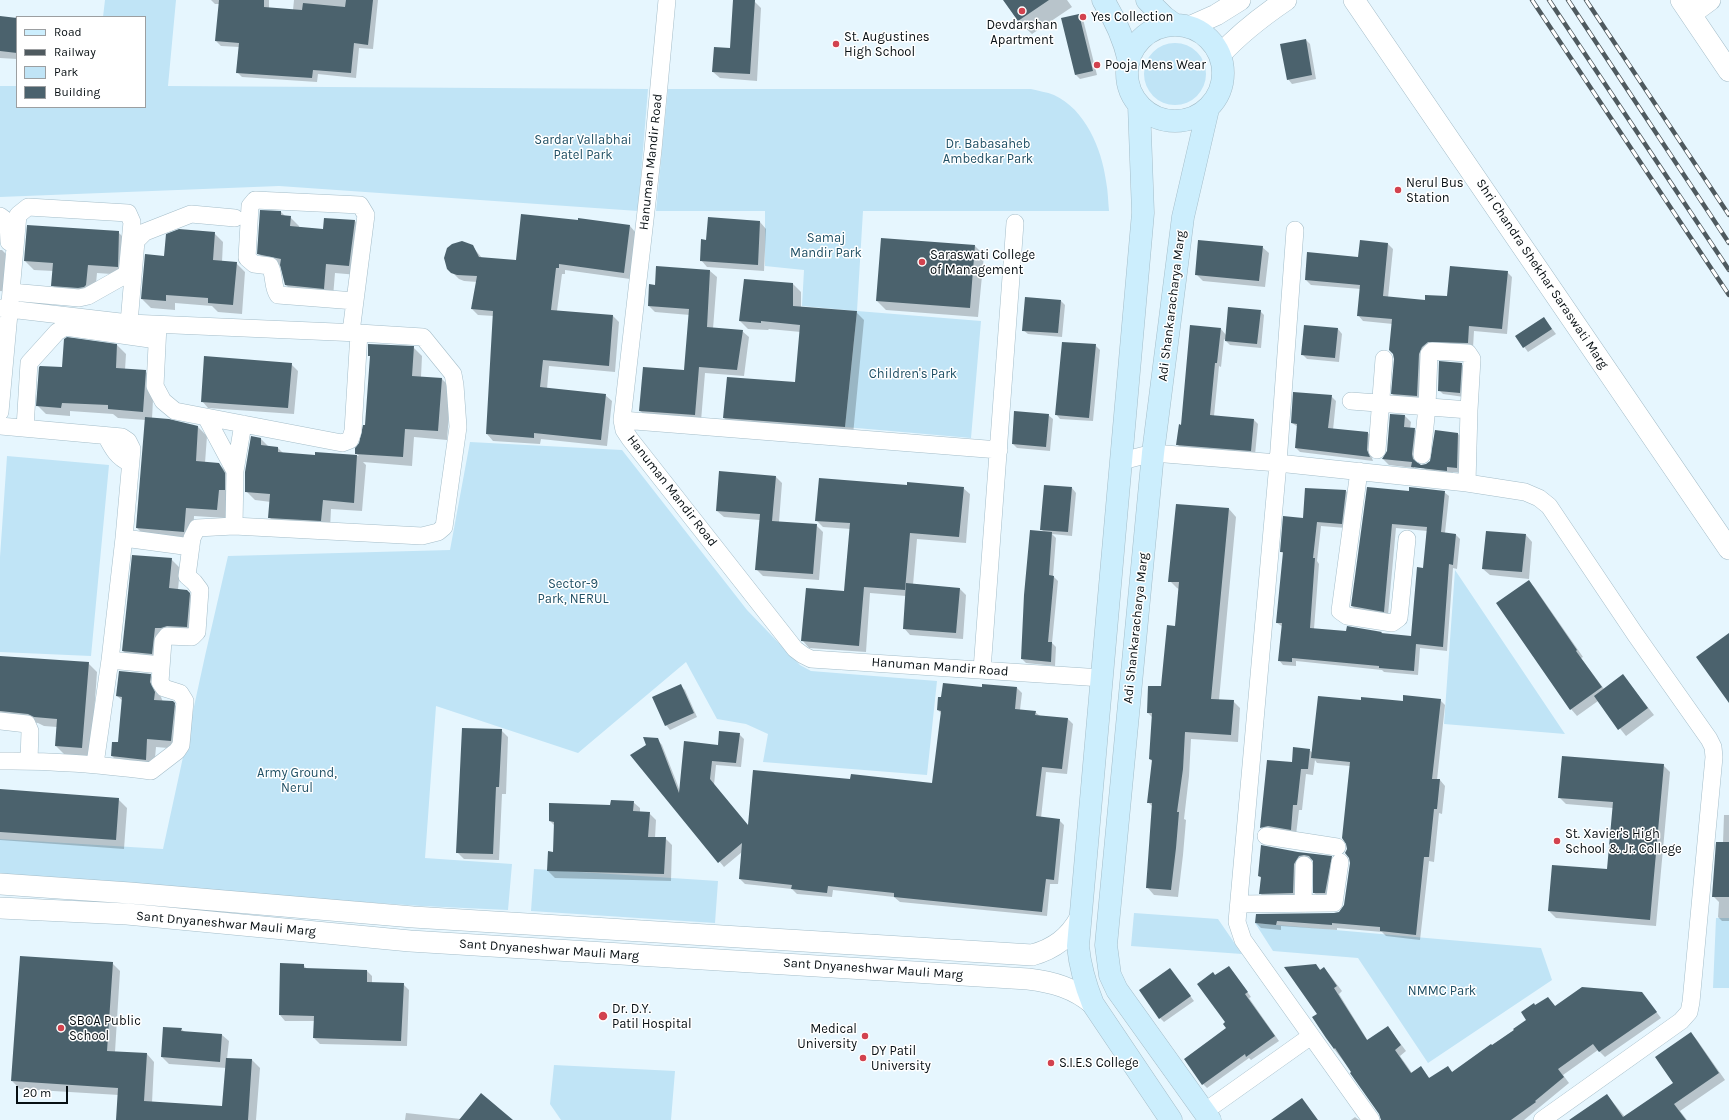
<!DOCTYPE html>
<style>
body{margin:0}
#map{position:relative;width:1729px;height:1120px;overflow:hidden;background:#e6f6fe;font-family:Karla,sans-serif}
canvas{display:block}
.legend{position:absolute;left:16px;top:16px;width:130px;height:92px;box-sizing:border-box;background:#fff;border:1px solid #9c9fa1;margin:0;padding:5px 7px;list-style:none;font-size:12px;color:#070f13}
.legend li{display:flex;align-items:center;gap:8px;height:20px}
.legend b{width:20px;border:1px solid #9c9fa1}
.scale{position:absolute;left:16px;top:1086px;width:52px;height:18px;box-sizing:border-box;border:2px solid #070f13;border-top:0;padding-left:5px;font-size:12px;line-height:14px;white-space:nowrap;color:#070f13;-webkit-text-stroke:3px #fff;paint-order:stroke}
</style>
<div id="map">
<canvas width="1729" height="1120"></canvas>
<ul class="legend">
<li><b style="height:5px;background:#cceefd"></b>Road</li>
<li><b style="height:5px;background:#4f5a5f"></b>Railway</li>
<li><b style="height:11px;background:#c0e4f6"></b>Park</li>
<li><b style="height:11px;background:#4b626d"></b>Building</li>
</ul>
<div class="scale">20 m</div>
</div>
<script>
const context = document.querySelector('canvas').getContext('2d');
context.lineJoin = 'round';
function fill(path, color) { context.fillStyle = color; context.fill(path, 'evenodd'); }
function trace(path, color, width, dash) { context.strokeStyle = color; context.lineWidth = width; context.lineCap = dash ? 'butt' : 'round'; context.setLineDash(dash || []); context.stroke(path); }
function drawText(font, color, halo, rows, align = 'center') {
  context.font = font + ' Karla,sans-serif'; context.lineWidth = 3; context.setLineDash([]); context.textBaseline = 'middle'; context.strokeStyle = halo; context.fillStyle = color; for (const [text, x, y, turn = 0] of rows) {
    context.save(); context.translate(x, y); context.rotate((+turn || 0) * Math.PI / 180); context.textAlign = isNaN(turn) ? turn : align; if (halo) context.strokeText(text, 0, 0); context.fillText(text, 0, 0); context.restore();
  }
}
const green = new Path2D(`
 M105,0H176L168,86L648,89L638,211L279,186L0,197V86H17V107H145V17H103Z
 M1144 74a31 31 0 1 1 62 0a31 31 0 1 1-62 0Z
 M668,89H1031C1038,91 1047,92 1054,95C1085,109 1102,149 1106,181C1108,191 1108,201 1109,211H863L857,311L981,321L971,438L845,427L857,311L802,306L804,270L765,266V211H656Z
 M470,442L622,450L747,610L800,665L811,671L937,681L927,775L763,762L768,734L746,724L717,719L686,662L578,753L436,706L425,858L512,864L508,910L421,906L0,877V839L163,849L205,656L228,556L450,550Z
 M7,456L109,465L91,656L0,652V557Z
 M1455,570L1565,734L1444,724Z
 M534,869L718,881L715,923L531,911Z
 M1134,913L1218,919L1242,954L1131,946Z
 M1716,918H1729V988H1713Z
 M1255,923L1541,948L1552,980L1428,1063L1358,958L1273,951Z
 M554,1065L675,1071L671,1120H561L550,1104Z`);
const shadow = new Path2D(`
 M211,0H269V8L293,10L294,0H378L373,49L359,48L356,78L318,74L317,82L242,77L237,72L239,47L221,46L216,41L220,4H215Z
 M1004,0H1067L1072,7L1032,34L1018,21Z
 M754,1L761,8L757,81L720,78L713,72L731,49Z
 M1079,15L1083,19L1097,75L1080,79L1076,75L1062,19Z
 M16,16L28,17H17V59L0,58V17L15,19Z
 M1306,40L1310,44L1316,79L1292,84L1288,79Z
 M281,212L285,216L290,217L299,226V228L324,230L355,221L364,230L358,275L335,273L333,297L295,294L286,285L281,266L267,262L258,253Z
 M579,219L630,226L636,233L630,279L565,270V274H562L557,311L613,316L619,322L615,372L549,366L547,389L605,395L612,401L607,446L541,439L540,444L493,441L487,434L494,316L478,315L472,309L477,282L464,281L459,279L448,268L472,246L482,258L517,262Z
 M760,222L766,229L764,271L707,267L701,260L707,241Z
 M118,232L127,241L126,275L97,273L95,294H61L52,285L53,271L34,270L25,261Z
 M214,233L223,242L222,262L236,263L245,272L242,314L218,312L212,306L175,303V310L151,308L142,299L165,257Z
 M1361,241L1388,244L1393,249L1388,298L1426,301L1448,298L1507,272L1512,277L1507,334L1474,331L1473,348L1438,346L1422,401L1398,399L1392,394L1395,359L1393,324L1363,321L1358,315L1361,289L1311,285L1306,280L1359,258Z
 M975,246L984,255L978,317L886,310L877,301Z
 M1262,247L1269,253L1265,287L1203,281L1196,274Z
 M0,250H2L11,259L8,292L0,291Z
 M710,271L717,277L713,329L742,331L749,337L744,376L705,373L701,421L647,417L640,411L685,371L690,315L655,312L649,306L655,286Z
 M745,280L793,284L801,292V307L856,312L864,320L853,435L732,426L724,418L796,383L801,332L769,329L768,330L748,329L740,321Z
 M1061,301L1065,305L1062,337L1028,334L1023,330Z
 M1260,311L1264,315L1261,348L1230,345L1224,339L1221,367L1219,366L1214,416L1254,420L1258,424L1255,455L1182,449L1177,444L1182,426L1221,329L1226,335Z
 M1544,318L1556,334L1528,352L1516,336Z
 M1305,326L1338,329L1342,334L1339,362L1307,359L1303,355Z
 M117,345L126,354L125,370L145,371L154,380L152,419L198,427L207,436L205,463L219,464L228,473L226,518L194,516L193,540L146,537L137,528L146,420L118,418L113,414L70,411V416L46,414L37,405L63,368Z
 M1095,345L1100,350L1093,421L1060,419L1056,414Z
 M413,347L422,356L421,377L442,379L451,388L447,440L414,437L412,466L363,462L366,465L362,511L331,509L330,529L278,526L269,517L271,502L255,500L246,491L261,439L269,447L278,448L284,454L316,456V453L359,456L356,453L366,426L371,358L369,355Z
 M291,364L298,371L294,414L208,408L202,401Z
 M1461,364L1466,368L1464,397L1443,394L1439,390Z
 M1331,396L1336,401L1333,430L1368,433L1372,437L1371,455L1373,461L1300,452L1296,448L1298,427L1292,423Z
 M1048,415L1053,419L1050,451L1017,448L1013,444Z
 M1391,415L1405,416L1411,422L1410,429H1414L1420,435L1417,461L1420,466L1427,465L1458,434L1464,439L1463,473L1453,472L1452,476L1418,472L1414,468L1426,470L1423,467L1414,466V468L1389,465L1383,459L1388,451Z
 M776,477L782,483L779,522L816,525L823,532L819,580L763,576L756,569L760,520L724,517L717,511Z
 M907,486L963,488L970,494L966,543L917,539L913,585L960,589L966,595L963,639L910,635L904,628L906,596L870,593L866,652L809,648L803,641L845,592L851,529L823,527L816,520Z
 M1072,488L1076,493L1072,536L1052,534L1056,538L1053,576L1058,581L1052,643L1056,647L1055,666L1026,663L1022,659L1045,533L1041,529Z
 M1368,488L1410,492H1444L1449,496L1445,533L1456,535L1460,539L1457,569L1453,568L1447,651L1420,648L1418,675L1384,672L1382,670L1296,661V666L1283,665L1279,660L1283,627L1277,623L1284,554L1281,552L1304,520L1306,489L1346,491L1350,495L1346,528L1321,526L1317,561L1319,564L1314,629L1347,632H1381L1383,634L1412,637L1424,569L1427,531L1396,528L1388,615L1356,610L1352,606Z
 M1229,509L1236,517L1219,700L1233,701L1240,708L1238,742L1191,739L1189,776L1184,819L1186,820L1183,855L1178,897L1154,895L1147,887L1153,807L1148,802L1153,762L1150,759L1153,718L1148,713L1162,687L1176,627L1179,589L1177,588L1170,581Z
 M1526,535L1532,542L1529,579L1490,575L1483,569Z
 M171,559L180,568L178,590L187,591L196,600V635L163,636L161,663L132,660L123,651Z
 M1529,581L1535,588L1583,657L1581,658L1604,689L1623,676L1654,715L1626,736L1598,701L1577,716L1571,709Z
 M0,657L88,663L97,672L91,757L65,755L56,746L57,727L44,726L38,723L11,720L0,715Z
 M150,675L159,684V692L163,702H172L183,713L180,749L156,747L154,769L121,765L112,756L113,743L119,744L123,701L117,696Z
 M680,685L685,690L697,717L670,730L666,725Z
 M982,688H1017L1022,693L1020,710L1035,712L1040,716L1068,719L1073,724L1067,774L1046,772L1041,818L1059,820L1064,825L1058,884H1050L1047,916L900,902L894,897L833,890L832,897L797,894L792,889L745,884L740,879L742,852L724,867L632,755L657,739L662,745L680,791L719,746L739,734L744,739L741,767L716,765L714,785L749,827L851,780L933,784L942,714L938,710Z
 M1440,700L1445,705L1437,780H1440L1445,786L1442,814L1439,813L1434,862L1429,861L1420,940L1386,936L1382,932L1337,928V930L1281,926V930L1261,928L1256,923L1340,913L1345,905L1351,863L1350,766L1317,763L1315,760L1313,775L1306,774L1302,810H1299L1296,835L1267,833L1262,828L1268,761L1293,763L1309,750L1313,753L1362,701L1403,702Z
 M501,730L508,737L506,794H502L499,860L464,859L457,852Z
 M1663,765L1670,772L1656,926L1556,918L1549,911L1608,870L1613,808L1566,804L1559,797Z
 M0,790L118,799L127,808L124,849L0,840Z
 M633,802L640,808V813H649L656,820L655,838H665L672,845L671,881L555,878L548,871L554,853L555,826L550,821Z
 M1724,815H1729V921H1722L1718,917L1719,902L1713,896L1723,843Z
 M1298,853L1331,857L1336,862L1329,897H1319L1314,893V860L1309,859L1297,897L1264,898L1260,893L1261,878L1259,876Z
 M112,963L120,971L115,1052L147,1054L154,1062L152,1103L223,1107L226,1068L169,1064L162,1057L181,1029L185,1032L222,1035L229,1041L227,1059L252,1060L260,1068L256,1120H117L119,1095L20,1089L12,1081Z
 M303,965L307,969L367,971L372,976V984H403L409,990L407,1046L320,1044L314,1038L315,1021H285L280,1015Z
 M1315,965L1321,970L1324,968L1329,974L1342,991L1339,994L1368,1041L1388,1027L1406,1051L1400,1056L1412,1073L1421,1067L1430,1079L1448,1067L1453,1073L1528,1020L1536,1006L1548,998L1556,1007L1642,993L1661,1018L1605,1057L1598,1050L1563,1075L1569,1083L1524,1120H1382L1380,1114L1352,1072L1334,1049L1318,1014Z
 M1229,967L1251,997L1249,998L1279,1041L1251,1060L1249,1058L1207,1088L1203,1084L1228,1029L1216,976Z
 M1170,969L1194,1001L1164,1022L1160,1018Z
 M1691,1033L1697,1040L1725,1080L1680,1111L1687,1120H1571L1607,1095L1625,1117L1674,1083Z
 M406,1113L461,1119L511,1120H405Z
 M1355,1117L1359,1120H1351Z`);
const building = new Path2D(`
 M219,0H264V7L302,10L303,3L345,7L346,0H373L368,45L354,43L351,73L313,70L312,78L236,73L239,43L215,41Z
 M733,0H755L750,74L712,72L714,47L730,48Z
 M1003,0H1049L1018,21Z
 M1079,14L1093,71L1075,75L1061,18Z
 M0,16L17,18V53L0,51Z
 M1306,39L1312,75L1287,80L1280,44Z
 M260,210L281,211V215L291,216L290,226L323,229L324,218L355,220L349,266L326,264L324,289L285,285L280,265L281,259L257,254Z
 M521,214L578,220V218L630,225L624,273L559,264V268H556L551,310L613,315L609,366L543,360L540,387L606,394L601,440L534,433V438L486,434L493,311L471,309L477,276L457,275L451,273L447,269L444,258L447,248L452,244L462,241L473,245L479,257L516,260Z
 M708,217L760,221L758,265L700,261L701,239L706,240Z
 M27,225L119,231L118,267L88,265L86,285L84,287L78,288L51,286L53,263L24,261Z
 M179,229L215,232L213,260L237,262L233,305L208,303V298L166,295V301L141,299L145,254L164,256L166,234Z
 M881,238L975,245L970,308L876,301Z
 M1198,240L1263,246L1259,281L1195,275Z
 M1360,240L1388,243L1383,296L1425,300V295L1447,296L1450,266L1508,271L1502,329L1469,326L1468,343L1428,342L1422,347L1419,354L1417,396L1391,394L1394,359L1393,354L1389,350L1392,319L1357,316L1360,285L1305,280L1307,252L1358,257Z
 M656,266L710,270L707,327L743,330L737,370L699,367L695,415L639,411L643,367L684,370L689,309L648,306L649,284L655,285Z
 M744,279L793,283V306L857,311L845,427L723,418L727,377L795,382L800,325L761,321V323L739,321Z
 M1025,297L1061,300L1058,333L1022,331Z
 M1228,307L1261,310L1257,344L1225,341Z
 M1544,317L1552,329L1523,348L1515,336Z
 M1190,325L1221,328L1217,363H1215L1210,415L1254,419L1251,451L1176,445L1179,424L1181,425Z
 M1304,325L1338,328L1335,358L1301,355Z
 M67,337L117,344L116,368L146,370L143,412L108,409V405L62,403L61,408L36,406L39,367L40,366L62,367L64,339Z
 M1062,342L1096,344L1089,418L1055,415Z
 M368,344L414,346L412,376L442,378L438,431L405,429L403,457L355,454V448L359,443L363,425H365L370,356H368Z
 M204,356L292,363L288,408L201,402Z
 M1439,361L1462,363L1460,393L1438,391Z
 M1293,392L1332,395L1328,428L1368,432L1367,450L1370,457L1295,448L1297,424L1291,423Z
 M1014,411L1049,414L1046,447L1012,444Z
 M1390,414L1405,415L1404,427L1415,428L1412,454L1413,459L1421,465L1426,464L1430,461L1435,430L1458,433L1457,468L1447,467V471L1411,467L1412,462L1382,459L1387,451Z
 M145,417L169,419L198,426L196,461L219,463L225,473V490H219L217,510L186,508L184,532L136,528Z
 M251,436L261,438V445L278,447V452L315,455V452L357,455L354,503L323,500L321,521L268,518L270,494L245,492V472Z
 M719,471L776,476L772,521L817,524L813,574L755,570L760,514L716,511Z
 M819,478L907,485V482L964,487L959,537L910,533L905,590L864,587L859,646L801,641L806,588L844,591L850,523L815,521Z
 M1044,485L1072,487L1068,532L1040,530Z
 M1367,487L1409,491V487L1445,491L1441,532L1456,534L1453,565L1449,564L1443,647L1416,644L1414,671L1379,668V666L1292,658V662L1278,661L1282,623H1276L1283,552H1280L1283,516L1303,518L1305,488L1346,490L1342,524L1317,522L1313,558H1315L1310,628L1346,631L1347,626L1382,632L1381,633L1411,636L1417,567L1423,568L1427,527L1392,524L1384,612L1351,606Z
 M1176,504L1229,508L1211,699L1234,700L1231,735L1185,732L1183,769L1177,812H1179L1176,848L1171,890L1146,888L1152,803H1147L1152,760L1149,759L1152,713H1147L1148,686H1161L1167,625L1175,626L1179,582H1168Z
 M1030,530L1052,532L1049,575L1054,576L1048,642H1052L1051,662L1021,659L1024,595Z
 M1486,531L1526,534L1522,572L1482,569Z
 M132,555L172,558L169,588L187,590L190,593L187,627L167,626L161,628H155L152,654L122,651Z
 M1529,580L1577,650L1576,651L1602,687L1570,710L1496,603Z
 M906,583L960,588L956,633L903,629Z
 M1729,633V703L1696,657Z
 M0,656L89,662L82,748L55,746L57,719L34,717L28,714L0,711Z
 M119,671L151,674L150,682L155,692L154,700L173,701L175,703L171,741L147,739L146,760L111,756L112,742H118L122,697L116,696Z
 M1623,674L1648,708L1618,730L1594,696Z
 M943,683L982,687V684L1017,687L1015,709L1036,711L1035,715L1068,718L1062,769L1042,767L1036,816L1060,819L1054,880L1046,879L1042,912L894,897V893L828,886L827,893L791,889L792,885L739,879L742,843L718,863L630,755L646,745L643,737L658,738L679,793L684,741L718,745L719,731L740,733L736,763L712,761L710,779L748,825L753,770L850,779L851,774L932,783L941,711L937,710L938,697H941Z
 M681,684L694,713L665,726L652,697Z
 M1403,695L1441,699L1432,779H1440L1437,809H1434L1429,857H1424L1416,935L1380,931V927L1332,923V925L1277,921L1276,925L1255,923L1256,914L1334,913L1339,912L1344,905L1350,863L1349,858L1345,853L1347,849L1346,844L1342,838L1350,762L1311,758L1318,696L1361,700V697L1403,701Z
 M462,728L502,729L499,787H496L493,854L456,853Z
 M1293,747L1310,749L1308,769H1301L1297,805H1293L1291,830L1268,826L1260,828L1267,760L1292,762Z
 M1562,756L1664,764L1650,920L1548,911L1552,865L1607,869L1613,802L1558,798Z
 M0,789L119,798L116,840L0,832Z
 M611,800L634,801L633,811L650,812L648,837H666L664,874L547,871L548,851L553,852L554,822L549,821V803L610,805Z
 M1716,842H1729V897H1712Z
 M1261,845L1298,852L1332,856L1325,893H1313V861L1309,856L1304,855L1299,856L1294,864L1293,893L1259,894L1261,877L1258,876Z
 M20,956L113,962L107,1051L147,1053L144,1101L222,1106L226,1058L252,1059L248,1120H116L118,1088L11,1081Z
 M280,963L304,964V968L367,970V982L404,983L401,1041L313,1038L314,1016L279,1015Z
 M1316,964L1320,970L1324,967L1337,986L1334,988L1367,1040L1388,1026L1401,1045L1395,1050L1411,1073L1421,1066L1429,1078L1448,1066L1452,1072L1491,1044L1492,1045L1514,1030L1513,1029L1526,1020L1521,1012L1534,1003L1535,1005L1548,997L1555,1006L1582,987L1642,992L1657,1012L1599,1052L1593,1044L1558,1069L1564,1077L1535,1101L1536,1102L1511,1120H1381L1379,1114L1350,1073L1351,1072L1335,1048L1334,1049L1326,1038L1312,1017L1317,1014L1284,967Z
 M1229,966L1248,992L1245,994L1275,1036L1246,1057L1245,1054L1202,1085L1184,1059L1226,1028L1223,1024L1225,1022L1197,984L1213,972L1215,975Z
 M1170,968L1191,996L1159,1019L1139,990Z
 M163,1027L182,1028L181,1031L222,1034L220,1062L161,1057Z
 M1691,1032L1719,1073L1674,1104L1686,1120H1569L1607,1094L1623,1117L1673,1083L1655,1057Z
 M481,1093L513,1120H459Z
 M1302,1098L1318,1120H1271Z`);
const minor = new Path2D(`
 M667,0L653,150L622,420L624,430L630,439L795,649L803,655L811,659L1102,678
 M0,216L8,222L9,242
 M0,308L129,323L359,333L353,431L350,440L342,443L175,411L163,401L155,386L158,325
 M129,323L136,241L145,232L191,214L235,218
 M351,332L366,215L360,205L255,200L250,206L247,258L254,264L270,266C275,276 272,286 278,295L355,301
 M1351,401L1469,410L1467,483
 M0,412L18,215L28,207L128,213L132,222L127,274L88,296L79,298L11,292
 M206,417L235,471
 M622,420L999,450
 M243,424L235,471L234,526L422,536L438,532L444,527L458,427L455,385L453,374L423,337L359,333
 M0,426L122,437L128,441L132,449L124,538L110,660L95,764
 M25,428L29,363L57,332L65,327L157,340
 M106,436C113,449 117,457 130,463
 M1377,450L1384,359
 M1422,455L1427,407L1429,354L1432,351L1468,353L1472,359L1469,410
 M1122,461L1153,453L1278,463L1295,230
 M1359,471L1340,611L1347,616L1392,623L1399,618L1407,539
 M124,538L191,547
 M110,660L161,665
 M982,670L1015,223
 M0,721L27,724L30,731L29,761
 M0,761C51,760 100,765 151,771L177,751L181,745L185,701L180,693L164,688L160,682L163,641L167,636L192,637L197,632L200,590L194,582L187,576L192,538L197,528L234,526
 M1266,836L1337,847
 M1239,904L1334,903L1340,862
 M1303,904L1304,865
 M1204,1112L1311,1036
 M1371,1120L1243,940L1237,922L1278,463L1467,483L1525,492L1539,498L1549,506L1635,634L1709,739L1713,747L1714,757L1691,1002L1689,1012L1681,1021L1542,1120`);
const tertiary = new Path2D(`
 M1354,0L1729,549
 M1681,0L1729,71
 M1691,14L1710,0
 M1189,27L1216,15L1240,0
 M1220,55C1240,33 1261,17 1286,0
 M0,884L130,893L413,917L1032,955C1054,949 1069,938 1080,918
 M0,908L127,914L410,941L1028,979C1053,982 1074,988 1093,1004`);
const secondary = new Path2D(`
 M1103,0C1115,19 1124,39 1129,61
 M1147,0L1164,17L1175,25
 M1127 73a48 48 0 1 1 96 0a48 48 0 1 1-96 0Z
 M1139,105L1143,213L1078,946C1080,967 1085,984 1093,1004L1171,1120
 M1208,109L1183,217L1153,453L1106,945L1110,975L1117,990L1210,1120`);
const rail = new Path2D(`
 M1532,0L1729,295
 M1549,0L1729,270
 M1568,0L1729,243
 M1586,0L1729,215`);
const markers = [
 [1022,11,4,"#d2424e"],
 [1083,17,4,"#d2424e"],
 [836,44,4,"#d2424e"],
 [1097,65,4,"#d2424e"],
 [1398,190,4,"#d2424e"],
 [922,262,4,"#d2424e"],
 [1557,841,4,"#d2424e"],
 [603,1016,5,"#d2424e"],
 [61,1028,4,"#d2424e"],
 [865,1036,4,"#d2424e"],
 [863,1058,4,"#d2424e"],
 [1051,1063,4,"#d2424e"]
];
const poiNames = [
 ["Yes Collection",1091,17],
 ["Devdarshan",1022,25,"center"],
 ["Apartment",1022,40,"center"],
 ["St. Augustines",844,37],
 ["High School",844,52],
 ["Pooja Mens Wear",1105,65],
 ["Nerul Bus",1406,183],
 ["Station",1406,198],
 ["Saraswati College",930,255],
 ["of Management",930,270],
 ["St. Xavier's High",1565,834],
 ["School & Jr. College",1565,849],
 ["Dr. D.Y.",612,1009],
 ["Patil Hospital",612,1024],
 ["SBOA Public",69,1021],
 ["School",69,1036],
 ["Medical",857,1029,"right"],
 ["University",857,1044,"right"],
 ["DY Patil",871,1051],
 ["University",871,1066],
 ["S.I.E.S College",1059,1063]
];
const parkNames = [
 ["Sardar Vallabhai",583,140],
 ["Patel Park",583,155],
 ["Dr. Babasaheb",988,144],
 ["Ambedkar Park",988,159],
 ["Samaj",826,238],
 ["Mandir Park",826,253],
 ["Children's Park",913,374],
 ["Sector-9",573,584],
 ["Park, NERUL",573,599],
 ["Army Ground,",297,773],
 ["Nerul",297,788],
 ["NMMC Park",1442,991]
];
const streetNames = [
 ["Hanuman Mandir Road",651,162,-84],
 ["Shri Chandra Shekhar Saraswati Marg",1542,274,56],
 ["Adi Shankaracharya Marg",1172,306,-83],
 ["Hanuman Mandir Road",672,491,52],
 ["Adi Shankaracharya Marg",1136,628,-84],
 ["Hanuman Mandir Road",940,667,4],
 ["Sant Dnyaneshwar Mauli Marg",226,924,5],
 ["Sant Dnyaneshwar Mauli Marg",549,950,4],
 ["Sant Dnyaneshwar Mauli Marg",873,969,4]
];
fill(green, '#c0e4f6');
fill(shadow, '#0003');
fill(building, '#4b626d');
trace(minor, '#a4bdc9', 18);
trace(tertiary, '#a4bdc9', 22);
trace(secondary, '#a4bdc9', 23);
trace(minor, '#fff', 17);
trace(tertiary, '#fff', 21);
trace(secondary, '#cceefd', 22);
trace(rail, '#4f5a5f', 4.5);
trace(rail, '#fff', 3, [9]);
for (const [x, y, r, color] of markers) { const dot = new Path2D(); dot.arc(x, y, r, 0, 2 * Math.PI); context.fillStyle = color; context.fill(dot); trace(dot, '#fff', 1.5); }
drawText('13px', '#070f13', '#fff', poiNames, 'left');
drawText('13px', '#205065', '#fff', parkNames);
drawText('13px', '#070f13', '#fff', streetNames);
</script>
